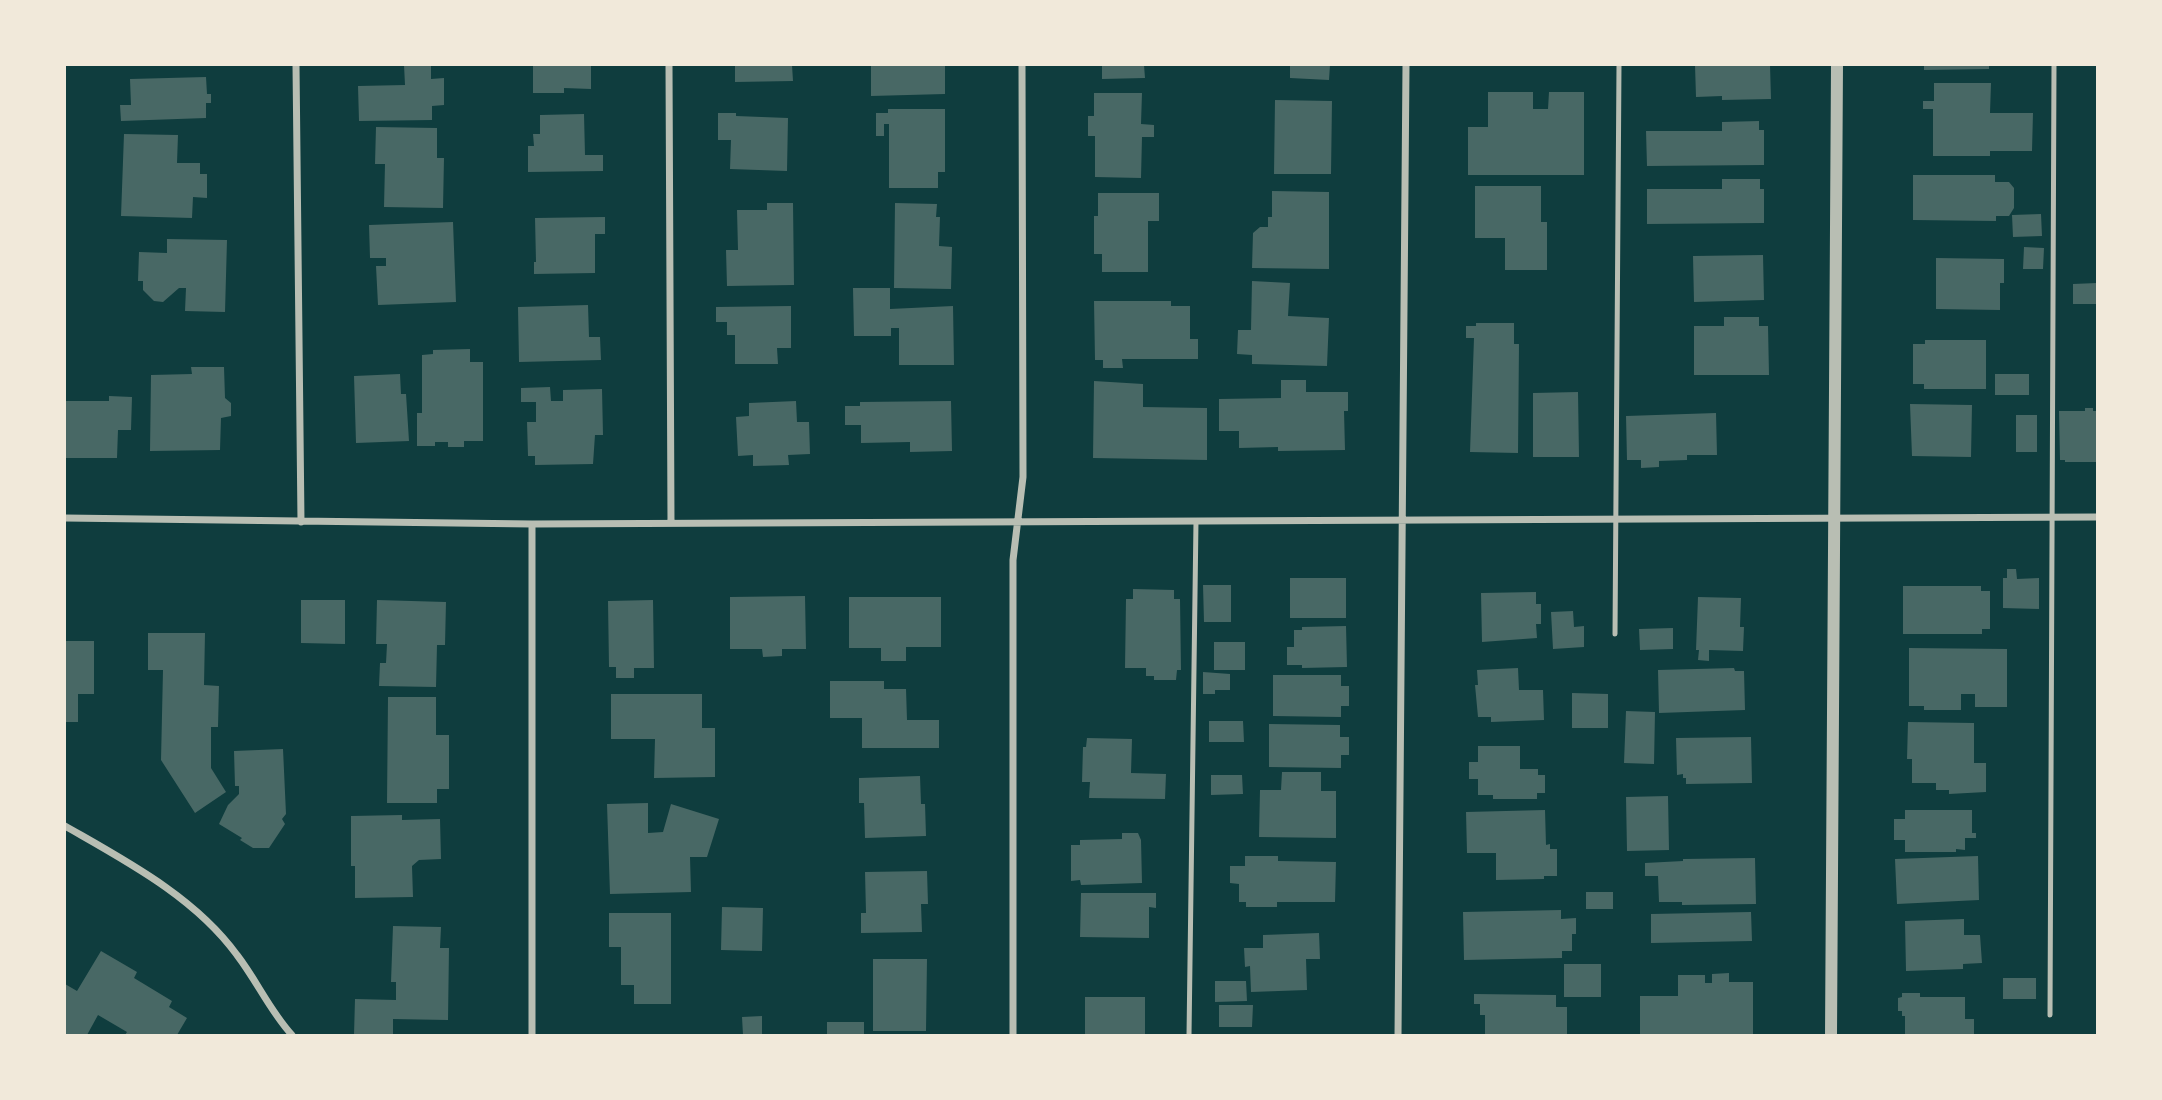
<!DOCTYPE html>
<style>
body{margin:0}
#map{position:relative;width:2162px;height:1100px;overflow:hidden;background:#0f3d3e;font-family:"Libre Baskerville",serif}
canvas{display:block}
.frame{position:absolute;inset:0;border:66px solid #f1e9da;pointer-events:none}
</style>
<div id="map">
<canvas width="2162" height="1100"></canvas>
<div class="frame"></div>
</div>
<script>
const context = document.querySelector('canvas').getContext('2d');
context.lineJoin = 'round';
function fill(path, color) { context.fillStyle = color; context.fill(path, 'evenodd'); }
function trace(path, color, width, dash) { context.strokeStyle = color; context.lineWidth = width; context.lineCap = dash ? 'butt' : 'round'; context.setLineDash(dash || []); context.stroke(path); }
const building = new Path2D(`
 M404,65H431V79L444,78V105L432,106V120L359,121L358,86L405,85Z
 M533,65H591V89L564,88V93H533Z
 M735,65H792L793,81L735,82Z
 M871,65H945V94L871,96Z
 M1102,65H1144L1145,78L1102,79Z
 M1290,65H1330L1329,80L1290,78Z
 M1695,65H1770L1771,99L1722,100V96L1696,97Z
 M1924,65H1989V69L1924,70Z
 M206,77L207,94H211V103H206V118L121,121L120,105H131L130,79Z
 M1934,83H1991L1990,113H2033L2032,151H1990V156H1933V109H1923V101H1934Z
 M1488,92H1533V109H1548L1549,92H1584V175H1468V127H1488Z
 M1094,93H1142L1141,124L1154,125V137H1142L1141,178L1095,177V136H1088V116H1094Z
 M1275,100L1332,101L1331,174H1274Z
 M888,109H945V172H938V188H889V124H884V136H876V113H888Z
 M718,113H736V116L788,118L787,171L730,169L731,140H718Z
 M584,114L585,155H603V171L528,172V146H534L533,134H540V115Z
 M1759,121V130H1764V165L1647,166L1646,131H1722V122Z
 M376,127L437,128V158H444L443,208L384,207L385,164H375Z
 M124,134L178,135L177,163H200V174H207V198L193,197L192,218L121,216Z
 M1913,175H1995V182H2009L2014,188V208L2009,216H1996V221L1913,220Z
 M1722,179H1760V189H1764V223L1647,224V189H1722Z
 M1475,186H1541V222H1547V270H1505V238H1475Z
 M1272,191L1329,192V269L1252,268L1253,233L1260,227H1268V217H1272Z
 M1098,193H1159V221H1148V272H1102V254H1094V216H1098Z
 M767,203H793L794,285L727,286L726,250H738L737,210H767Z
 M895,203L937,204L936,217H940L939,246L952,247L951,289L894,288Z
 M2041,214L2042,236L2013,237L2012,215Z
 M605,217V234H595V273L534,274V262H536L535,218Z
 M453,222L456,302L378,305L376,266H386V258H370L369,225Z
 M167,239L227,240L225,312L185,311L186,288H179L163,302L154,301L143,290V281H138L139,252L167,253Z
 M2024,247L2044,248L2043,269H2023Z
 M1763,255L1764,300L1694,302L1693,256Z
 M1936,258L2004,259V283H2000V310L1936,309Z
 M1252,281L1290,283L1288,316L1329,318L1327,366L1252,364V355L1237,354L1238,330H1251Z
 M2097,283V304H2073V284Z
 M853,288H890V309L953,306L954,365H899V328H891V336H854Z
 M1094,301H1171V306H1190V339H1198V359H1122L1123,368H1103V360H1095Z
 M588,305L589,337H600L601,360L519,362L518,307Z
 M791,306V348H777L778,364H735V335H727V322H716V307Z
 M1724,317H1759V326H1768L1769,375H1694V326H1724Z
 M1476,323H1514V344H1519L1518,453L1470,452L1474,338H1466V326H1476Z
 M1925,340H1986V389H1924V384H1913V344H1925Z
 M470,349V362H483V441H464V447H448V442H435V446H417V413H422V355L433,354V350Z
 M191,367H224L225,398L231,403V416L221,418L220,450L150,451L151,375L192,374Z
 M400,374L401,394H406L409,441L356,443L354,376Z
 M1995,374H2029V395H1995Z
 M1281,380H1306V392H1348V411H1344L1345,450L1278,451V447L1239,448V431H1219V399L1281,398Z
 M1094,381L1143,384V407L1207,408V460L1093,458Z
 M550,387L551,401H563V390L602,389L603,435H595L593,464L535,465V456H528L527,422H536V402H521V388Z
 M1578,392L1579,457H1533V393Z
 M109,396L132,397L131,430H118L117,458H65V401H109Z
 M796,401L797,422H809L810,454L788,455L789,465L753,466V455L738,456L736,417L749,416V403Z
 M951,401L952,451L910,452V442L861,443V425H845V406H860V402Z
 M1910,404L1972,405L1971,457L1912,456Z
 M2085,408H2093V411H2097V462H2065V460H2060L2059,411H2085Z
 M1716,413L1717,455H1687V460L1659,461V467L1641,468V460H1627L1626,416Z
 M2016,415H2037V452H2016Z
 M2007,569H2016L2017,579L2039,578V609L2003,608V578H2007Z
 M1290,578H1346V618H1290Z
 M1203,585H1231V622H1204Z
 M1903,586H1981V591H1990V629H1982V634H1903Z
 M1133,589L1174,590V599H1180L1181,670H1177L1176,680H1154V676H1146V668H1125L1126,599H1133Z
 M1536,592V604H1541V624H1536L1537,638L1482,642L1481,593Z
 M805,596L806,649H782V656L763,657L762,649H730V597Z
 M849,597H941V647H906V661H881V648H849Z
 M1698,597L1741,598L1740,627H1744L1743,651L1709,650V661L1698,660L1699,650H1696Z
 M301,600H345V644L301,643Z
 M377,600L446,602L445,645H437L436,687L379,686L380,663H386L387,644H376Z
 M653,600L654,668H634V678H616V667H609L608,601Z
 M1573,611L1574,627L1584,626V647L1553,649L1551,612Z
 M1346,626L1347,667L1302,668V665H1287V647H1294V630H1302V627Z
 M1673,628V649L1640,650L1639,629Z
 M148,633H205L204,685L219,686L218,727H211V768L226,792L195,813L161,760L163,670H148Z
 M65,641H94V694H78V722H65Z
 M1214,642H1245V670H1214Z
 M1909,648L2007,649V707H1975V694H1961V710H1924V706H1909Z
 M1518,668L1519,690H1543L1544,720L1491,722V717H1478L1475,685H1478L1477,670Z
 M1734,668L1735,671H1744L1745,710L1659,713L1658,670Z
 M1203,672L1230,674V690H1215V694H1203Z
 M1273,675H1341V686H1349V706H1341V717L1273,716Z
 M830,681H884V689H906L907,720H939V748H862V718H830Z
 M1572,693L1608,694V728H1572Z
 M611,694H702V728H715V777L654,778L655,739H611Z
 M388,697H436V735H449V789H437V803H387Z
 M1626,711L1655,712L1654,764L1624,763Z
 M1209,721H1243L1244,742H1209Z
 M1908,722L1974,723V763H1986V792L1949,794V790H1936V783H1912V759H1907Z
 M1269,724L1340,725V737H1349V755H1341V768L1269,767Z
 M1751,737L1752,783L1686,784V778H1683V774L1677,775L1676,738Z
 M1087,738L1132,739L1131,773L1166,774L1165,799L1089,798L1090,782H1082L1083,747H1086Z
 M1478,746H1520V769H1538V775H1545V793H1537V799H1493V795H1478V779H1469V762H1478Z
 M283,749L286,814L282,819L285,824L269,848H253L240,840L242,838L219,824L228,805L239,794V786H235L234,751Z
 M1282,772H1321V791H1336V838L1259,837L1260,790H1281Z
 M1211,775H1242L1243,794L1211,795Z
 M920,776L921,804H925L926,836L865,838L864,803H859V778Z
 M1668,796L1669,850L1627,851L1626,797Z
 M648,803V833L663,832L671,804L719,819L707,857H690L691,892L610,894L607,804Z
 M1545,810L1546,845L1550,844V849H1557V876H1544V879L1496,880V853H1467L1466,812Z
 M1905,810H1972V833H1976V838H1965V850L1956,849V852H1905V840H1894V819H1905Z
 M402,815V820L440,819L441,859L419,860L412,866L413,897L355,898V866H351V816Z
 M1122,833H1138L1141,840L1142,883L1081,885L1080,880L1071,881V845H1080V840L1122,839Z
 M1245,856H1278V861L1336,862L1335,902H1277V907H1246V902H1239V884L1230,883V866H1245Z
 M1978,856L1979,900L1897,904L1895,859Z
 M1755,858L1756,904L1682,905V902H1659L1658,876H1645V863L1683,861V859Z
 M927,871L928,904H921L922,932L861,933V913H866L865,872Z
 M1586,892H1613V909H1586Z
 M1081,893H1156V908L1149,907V938L1080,937Z
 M722,907L763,908L762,951L721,950Z
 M1561,910V919L1576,918V934H1572V951H1562V958L1464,960L1463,912Z
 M1751,912L1752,941L1651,943V914Z
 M609,913H671V1004H634V985H621V947H609Z
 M1964,919V935H1980L1982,963L1963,964V969L1906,971L1905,921Z
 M393,926L441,927L440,948H449L448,1020L393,1019V1035H354L355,999L396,1000V982H391Z
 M1319,933L1320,959H1306L1307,990L1251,992L1250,966L1245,967L1244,948H1263V935Z
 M101,951L137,972L134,978L172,1001L169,1007L187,1018L177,1035H125L127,1032L98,1015L87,1035H65V984L77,991Z
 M873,959H927L926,1031H873Z
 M1564,964H1601V997H1564Z
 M1729,973V982H1753V1035H1640V996H1678V975H1705V983H1712V974Z
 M2003,978H2036V999H2003Z
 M1215,981H1246L1247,1001L1215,1002Z
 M1902,993H1920V997H1965V1019H1974V1035H1905V1016H1902V1011H1898V998L1902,997Z
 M1474,994L1556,995V1007H1567V1035L1485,1034V1015H1480V1004H1474Z
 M1085,997H1145V1035H1085Z
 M1219,1005H1253L1252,1027H1219Z
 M762,1016V1035H743L742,1017Z
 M827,1022H864V1035H827Z`);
const service = new Path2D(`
 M1615,634L1619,65
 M2050,1015L2054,65
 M1189,1035L1196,521`);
const minor = new Path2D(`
 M296,65L301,522
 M669,65L671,523
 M65,518L532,524L2097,517
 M65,826C126,861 195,897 237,955C257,981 270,1011 292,1035
 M532,1035V524
 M1013,1035V560L1023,477L1022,65
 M1398,1035L1406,65`);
const tertiary = new Path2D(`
 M1831,1035L1837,65`);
fill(building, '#486865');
trace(service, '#b8beb3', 5);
trace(minor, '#b8beb3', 7);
trace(tertiary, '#b8beb3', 12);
</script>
